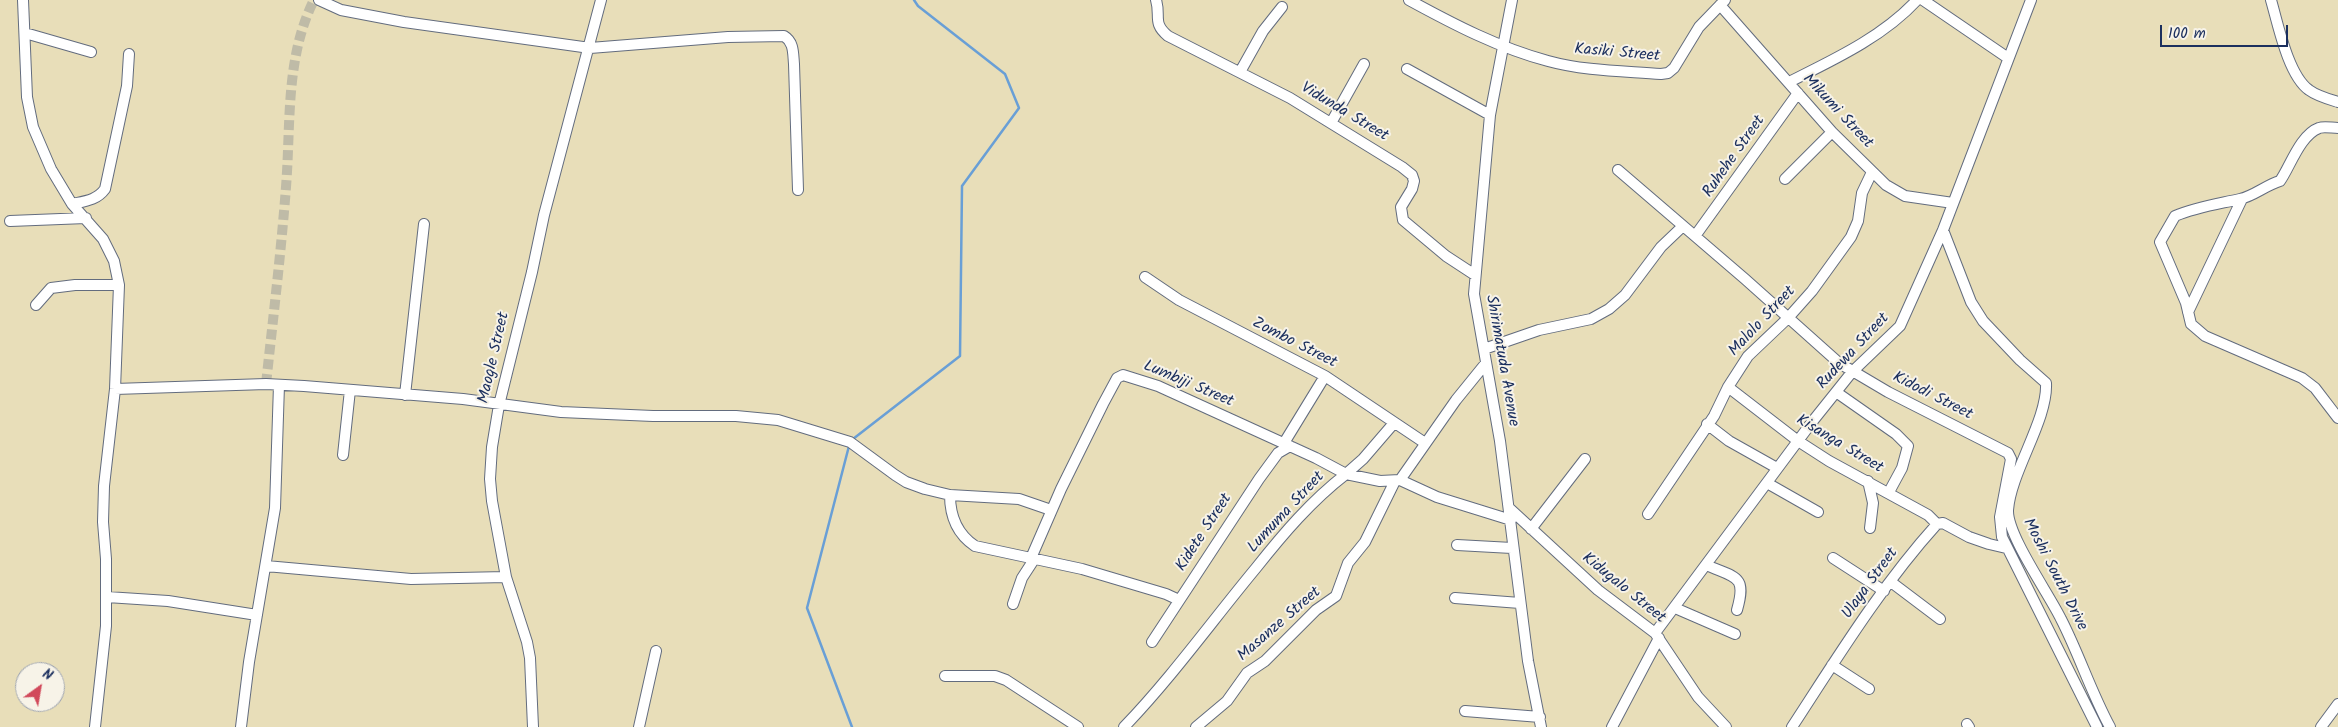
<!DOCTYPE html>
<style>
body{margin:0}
#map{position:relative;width:2338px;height:727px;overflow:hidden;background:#e8deb9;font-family:Kalam,sans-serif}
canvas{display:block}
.north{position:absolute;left:15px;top:662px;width:50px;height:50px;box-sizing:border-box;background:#f7f3e8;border:1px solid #9fa5b1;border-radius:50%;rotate:32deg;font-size:14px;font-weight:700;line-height:20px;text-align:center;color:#1b2f5e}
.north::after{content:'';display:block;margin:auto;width:18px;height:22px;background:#d1495b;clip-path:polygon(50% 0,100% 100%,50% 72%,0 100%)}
.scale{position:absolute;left:2160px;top:25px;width:128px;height:22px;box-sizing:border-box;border:2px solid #1b2f5e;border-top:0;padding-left:6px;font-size:15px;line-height:18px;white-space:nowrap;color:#1b2f5e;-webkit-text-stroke:4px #f7f3e8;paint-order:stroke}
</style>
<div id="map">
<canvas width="2338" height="727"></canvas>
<div class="north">N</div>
<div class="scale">100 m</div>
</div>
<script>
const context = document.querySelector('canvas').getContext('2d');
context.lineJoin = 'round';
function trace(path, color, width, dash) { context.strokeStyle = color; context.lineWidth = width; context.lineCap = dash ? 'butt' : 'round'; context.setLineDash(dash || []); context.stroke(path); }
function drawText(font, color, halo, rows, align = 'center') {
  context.font = font + ' Kalam,sans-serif'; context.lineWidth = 4; context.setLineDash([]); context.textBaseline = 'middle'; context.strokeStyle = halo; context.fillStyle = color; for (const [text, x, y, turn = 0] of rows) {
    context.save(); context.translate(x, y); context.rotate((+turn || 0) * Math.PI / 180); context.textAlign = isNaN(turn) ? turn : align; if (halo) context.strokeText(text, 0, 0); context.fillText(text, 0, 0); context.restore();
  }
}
const stream = new Path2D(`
 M853,439L960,356L962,186L1019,108L1005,74L918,6L914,0
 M849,446L807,608L852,727`);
const minorTunnel = new Path2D(`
 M266,384C273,319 281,253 286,187C291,124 285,58 314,0`);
const minor = new Path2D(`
 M23,0L27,97L33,127L51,169L72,204L103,239L114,261L119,285L115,389L104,486L103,522L106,559V626L95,727
 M319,0L341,10L404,22L590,48L728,37L784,36C794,42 793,53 794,64L798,190
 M1156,0C1161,16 1152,23 1168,36L1290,98L1402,167L1412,175L1414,181L1412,189L1401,207L1403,220L1446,256L1475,275
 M1409,0C1453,24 1499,48 1548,61C1584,71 1624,71 1661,74L1668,73L1674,68L1699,27L1725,0
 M1512,0L1490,115L1474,294L1500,441L1528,661L1541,727
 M1923,0L2008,58
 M2271,0C2278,24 2288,75 2309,90C2317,96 2328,99 2338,102
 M1720,5L1832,132L1886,185L1905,196L1953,203
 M25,33L91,52
 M1407,69L1490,115
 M1240,72L1263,31L1282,7
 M1789,82C1833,60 1883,37 1917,0
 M1331,123L1364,64
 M2338,128C2332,128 2324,126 2319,128C2300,135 2290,167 2280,181C2266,185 2254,196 2240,199C2218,204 2196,207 2175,216L2160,242L2186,303L2191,324L2205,336L2302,378L2315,388L2338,418
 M1618,170L1745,279L1839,363L1888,392L2008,453L2011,459L2000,517L2002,537L2097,727
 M1785,179L1832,132
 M72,204C86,201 97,200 105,189L127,86L129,54
 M10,221L86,218
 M1943,230L1971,302L1983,321L2020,360L2046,383C2048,420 2011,471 2008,510C2007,535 2049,594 2061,619C2079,654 2091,692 2110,727
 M1695,236L1798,93
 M1145,277L1179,300L1325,376L1425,443
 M36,305L51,288L75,285H119
 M2188,312L2242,199
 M1484,349L1539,330L1591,319L1609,309L1625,295L1661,247L1683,226
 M1728,387L1798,441L1829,461L1928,515L1937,524
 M115,389L266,384L304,386L463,399L561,412L653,416H736L778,420L850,442L895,475L906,482L925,489L950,495L1019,499L1051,510
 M1836,392L1896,434L1908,446L1902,468L1889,492
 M405,395L424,224
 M1707,424L1729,441L1777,468
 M1284,443L1325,376
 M343,455L350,390
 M1400,480L1437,497L1511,520
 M1868,481L1873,503L1870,528
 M1767,483L1818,512
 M950,495C950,516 957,534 975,546L1082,569L1166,594L1179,600
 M1509,508L1598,590L1655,633L1698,697L1726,727
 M1648,514L1714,416L1728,387L1748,356L1788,318L1812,291L1851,237L1858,221L1862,193L1872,172
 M1531,529L1585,459
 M1457,545L1512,548
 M1031,558L1061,489L1103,404L1117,378L1123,375L1158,386L1316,458L1346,474L1363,459L1394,423
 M1833,558L1884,591
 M1706,565C1736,578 1747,575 1737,610
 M266,566L411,579L506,577
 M1891,582L1940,619
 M107,597L168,601L257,615
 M1455,598L1520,603
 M1013,604L1022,578L1035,558
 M1675,608L1735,634
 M1655,633L1812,422L1852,372L1900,326L1943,230L2031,0
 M1152,642L1259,479L1278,453L1290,446
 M1832,665L1869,689
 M945,676H995L1006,680L1078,727
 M1465,711L1540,717
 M1967,724L1969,727
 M241,727L249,662L275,508L279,385
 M533,727L530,658L527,642L506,577L492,501L490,479L492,447L499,405L532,272L544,215L601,0
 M639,727L656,651
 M1124,727C1172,677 1212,621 1256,568C1283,534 1311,501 1346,474L1380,481L1400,480L1456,400L1486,363
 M1196,727L1227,701L1247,673L1265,661L1316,610L1336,596L1348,563L1365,542L1395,481
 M1612,727L1659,638
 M1792,727C1837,658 1881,586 1937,524L1943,523L1969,537L1989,544L2006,548
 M2321,727L2338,704`);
const streetNames = [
 ["Kasiki Street",1617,54,5],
 ["Mikumi Street",1837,112,47],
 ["Vidunda Street",1344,113,31],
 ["Ruhehe Street",1735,157,-55],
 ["Malolo Street",1763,322,-47],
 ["Zombo Street",1294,344,27],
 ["Rudewa Street",1854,352,-47],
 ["Maogle Street",495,358,-77],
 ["Shirimatuda Avenue",1501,361,80],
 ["Lumbiji Street",1188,385,23],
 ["Kidodi Street",1932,397,27],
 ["Kisanga Street",1839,445,31],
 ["Lumuma Street",1287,513,-47],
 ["Kidete Street",1205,533,-57],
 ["Moshi South Drive",2054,575,63],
 ["Ulaya Street",1871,584,-54],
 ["Kidugalo Street",1623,589,39],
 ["Masanze Street",1280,625,-41]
];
trace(stream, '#699fd6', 2.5);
trace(minorTunnel, '#bfbba7', 10, [10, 5]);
trace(minor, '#636c7e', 12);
trace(minor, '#fff', 10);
drawText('16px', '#1b2f5e', '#f7f3e8', streetNames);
</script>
